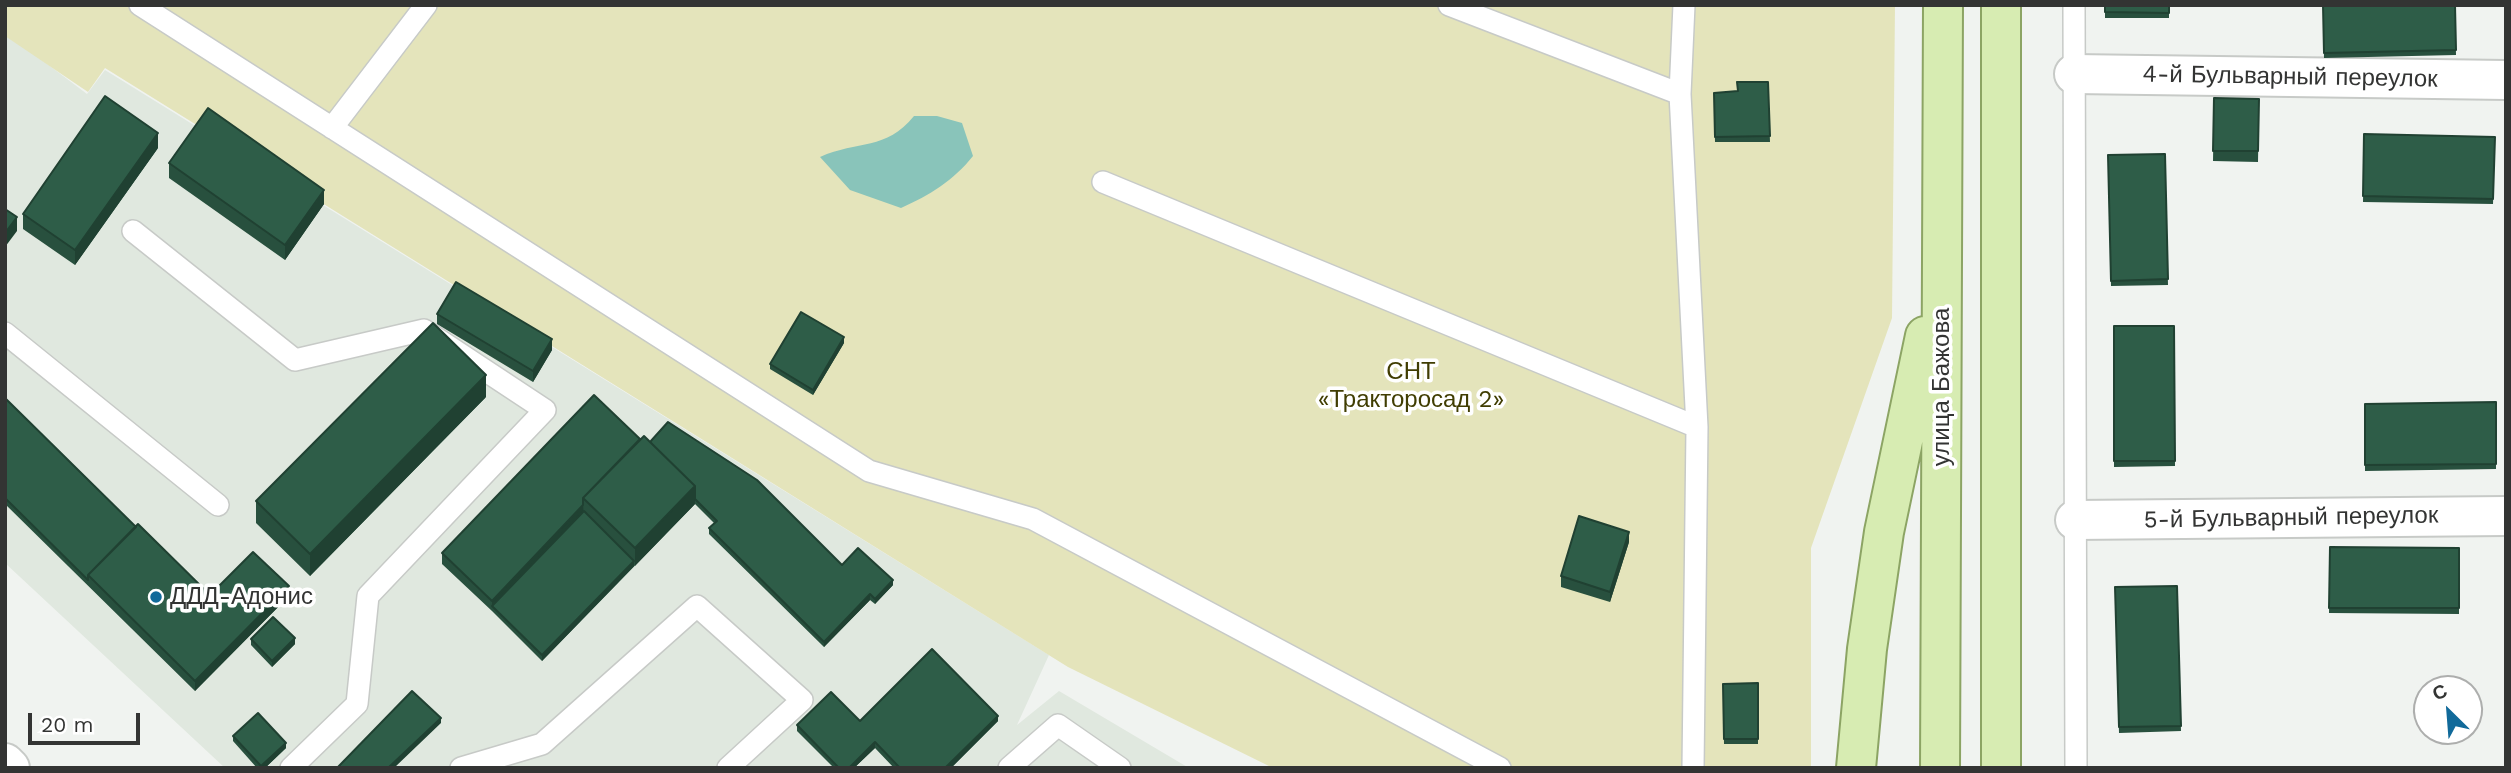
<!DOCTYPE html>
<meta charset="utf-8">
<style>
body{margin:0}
#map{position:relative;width:2511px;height:773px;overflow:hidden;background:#f0f3f0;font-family:"Work Sans",sans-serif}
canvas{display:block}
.frame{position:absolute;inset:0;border:7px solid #333433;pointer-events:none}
.north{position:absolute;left:2413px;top:675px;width:70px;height:70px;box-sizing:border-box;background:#fff;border:2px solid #adaead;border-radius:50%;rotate:335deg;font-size:19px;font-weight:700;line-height:28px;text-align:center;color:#333433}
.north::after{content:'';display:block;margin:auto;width:24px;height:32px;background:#116a9a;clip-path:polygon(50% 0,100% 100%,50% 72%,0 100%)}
.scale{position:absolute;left:28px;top:713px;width:112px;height:32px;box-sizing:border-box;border:4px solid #333433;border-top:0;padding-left:9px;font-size:21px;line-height:24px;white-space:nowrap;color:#333433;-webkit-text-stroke:5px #fff;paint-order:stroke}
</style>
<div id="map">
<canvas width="2511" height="773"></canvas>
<div class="frame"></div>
<div class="north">С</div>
<div class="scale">20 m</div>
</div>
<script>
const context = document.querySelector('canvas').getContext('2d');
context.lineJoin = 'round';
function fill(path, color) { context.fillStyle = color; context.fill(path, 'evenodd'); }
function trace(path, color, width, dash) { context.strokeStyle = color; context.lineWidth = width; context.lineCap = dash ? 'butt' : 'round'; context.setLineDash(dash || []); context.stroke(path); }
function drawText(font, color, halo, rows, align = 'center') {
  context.font = font + ' "Work Sans",sans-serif'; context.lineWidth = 7; context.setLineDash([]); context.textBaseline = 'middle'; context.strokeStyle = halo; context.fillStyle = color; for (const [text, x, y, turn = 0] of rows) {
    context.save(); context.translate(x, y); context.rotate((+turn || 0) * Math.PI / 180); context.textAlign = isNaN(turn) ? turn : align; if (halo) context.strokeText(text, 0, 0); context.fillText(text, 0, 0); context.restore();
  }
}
const built = new Path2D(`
 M5,32L87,94L105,70L1049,655L1017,725L1059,691L1189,768H225L5,563Z`);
const green = new Path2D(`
 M5,5H1895L1892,318L1811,548V768H1273L1068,667L105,68L88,92L5,36Z`);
const water = new Path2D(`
 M914,116H937L962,123L973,156C953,181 930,195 901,208L850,190L820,157C858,140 886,151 914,116Z`);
const service = new Path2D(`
 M140,5L869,471L1033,519L1500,768
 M1449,5L1680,94
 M1684,5L1680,94L1697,427L1693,768
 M2074,5L2076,768
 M332,128L426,5
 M1103,182L1697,427
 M133,231L295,360L424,330L545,410L368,596L357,704L291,768
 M5,333L218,505
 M461,768L542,744L697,606L802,700L728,768
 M1009,768L1058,725L1120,768`);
const minor = new Path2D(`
 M2074,74L2506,80
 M2075,520L2506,516`);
const tertiary = new Path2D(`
 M5,763L10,768`);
const primary = new Path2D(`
 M2001,5V768
 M1856,768L1867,649L1884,532L1925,336
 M1940,768L1943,5`);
const wall = new Path2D(`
 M2105,5H2169V18H2105Z
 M2323,5H2455L2456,55L2324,58Z
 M1768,82L1770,142H1715L1714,93L1737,91Z
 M2214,98L2259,99L2258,162L2213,161Z
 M2364,134L2495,137L2493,204L2363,202Z
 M158,148L75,265L23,229V214Z
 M2165,154L2168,285L2111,286L2108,155Z
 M169,163L324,204L285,260L169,178Z
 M437,314L552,350L533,382L437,324Z
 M2114,326H2174L2175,466L2114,467Z
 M844,343L813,395L770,369V364Z
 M486,397L310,576L256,523V501Z
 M5,398L136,527L210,595L289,596L195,691L5,504Z
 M2496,402V469L2365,471V404Z
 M640,439L650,442L842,565L893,585L875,604L870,600L824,647L709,534V528L714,523L695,504L542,661L492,611L442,564V553Z
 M1629,542L1610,602L1561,587V576Z
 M2330,547L2459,548V614L2329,613Z
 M2177,586L2181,731L2119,733L2115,587Z
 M251,639L295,644L272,667L251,645Z
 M1758,683V744H1724L1723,684Z
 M860,721H998L951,768H894L875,748L854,768H834L797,731V725Z
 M233,736L286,748L265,768H257L233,741Z`);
const shadedWall = new Path2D(`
 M158,133V148L75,265V250Z
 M324,190V204L285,260V245Z
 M17,217V231L5,247V233Z
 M844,337V343L813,395V390Z
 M552,339V350L533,382V371Z
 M486,375V397L310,576V554Z
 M695,486V504L635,566V548Z
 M583,505L584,516L492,606V611V601Z
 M1629,532V542L1610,602V592Z
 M634,561V566L542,661V655Z
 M893,580V585L875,604V599Z
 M289,586V596L195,691V681Z
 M870,594V600L824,647V642Z
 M295,638V644L272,667V661Z
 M998,716V721L951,768H945Z
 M441,718V723L394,768H388Z
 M875,742V748L854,768H849Z
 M286,743V748L265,768H261V766Z`);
const building = new Path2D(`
 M2105,5H2169V13L2105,12Z
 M2323,5H2455L2456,50L2324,53Z
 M1737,82H1768L1770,136L1715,137L1714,93L1738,91Z
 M105,96L158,133L75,250L23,214Z
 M2214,98L2259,99L2258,151H2213Z
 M208,108L324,190L285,245L169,163Z
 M2364,134L2495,137L2493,199L2363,196Z
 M2165,154L2168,279L2111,281L2108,155Z
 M5,209L17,217L5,233Z
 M456,282L552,339L533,371L437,314Z
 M801,312L844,337L813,390L770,364Z
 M433,323L486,375L310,554L256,501Z
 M2114,326H2174L2175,461H2114Z
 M594,395L640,439L583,498V505L492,601L442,553Z
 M5,398L136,527L88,575V580L5,498Z
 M2496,402V464L2365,465V404Z
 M668,422L757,480L842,565L858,548L893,580L875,599L870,594L824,642L709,528L717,521L695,499V486L650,442Z
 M644,436L695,486L635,548L583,498Z
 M584,511L634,561L542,655L492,606Z
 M1579,516L1629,532L1610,592L1561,576Z
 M138,524L210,595L253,552L289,586L195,681L88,575Z
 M2330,547L2459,548V608H2329Z
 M2177,586L2181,726L2119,727L2115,587Z
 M273,617L295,638L272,661L251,639Z
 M932,649L998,716L945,768H900L875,742L849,768H839L797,725L831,692L860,721Z
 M1758,683V739H1724L1723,684Z
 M412,691L441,718L388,768H337Z
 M258,713L286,743L261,766L233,736Z`);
const markers = [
 [156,597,7,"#116a9a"]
];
const streetNames = [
 ["4-й Бульварный переулок",2290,77,1],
 ["улица Бажова",1942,387,-90],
 ["5-й Бульварный переулок",2291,518,-1]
];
const parkNames = [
 ["СНТ",1411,372],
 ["«Тракторосад 2»",1411,400]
];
const poiNames = [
 ["ДДД-Адонис",170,597]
];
fill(built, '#e0e8df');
fill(green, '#e4e4bb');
fill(water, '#89c4ba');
trace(service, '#c7cac7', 24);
trace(minor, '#c7cac7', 42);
trace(tertiary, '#c7cac7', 42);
trace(primary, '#8ca464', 42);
trace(service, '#fff', 21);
trace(minor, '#fff', 38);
trace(tertiary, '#fff', 38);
trace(primary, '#d7ecb2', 38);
fill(wall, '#28503e');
fill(shadedWall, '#204132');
fill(building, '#2e5d48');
trace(building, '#204132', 2);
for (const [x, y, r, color] of markers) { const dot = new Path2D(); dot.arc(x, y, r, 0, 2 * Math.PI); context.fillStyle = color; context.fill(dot); trace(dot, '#fff', 2.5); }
drawText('24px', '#333433', '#fff', streetNames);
drawText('24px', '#403d02', '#fff', parkNames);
drawText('24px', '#333433', '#fff', poiNames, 'left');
</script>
